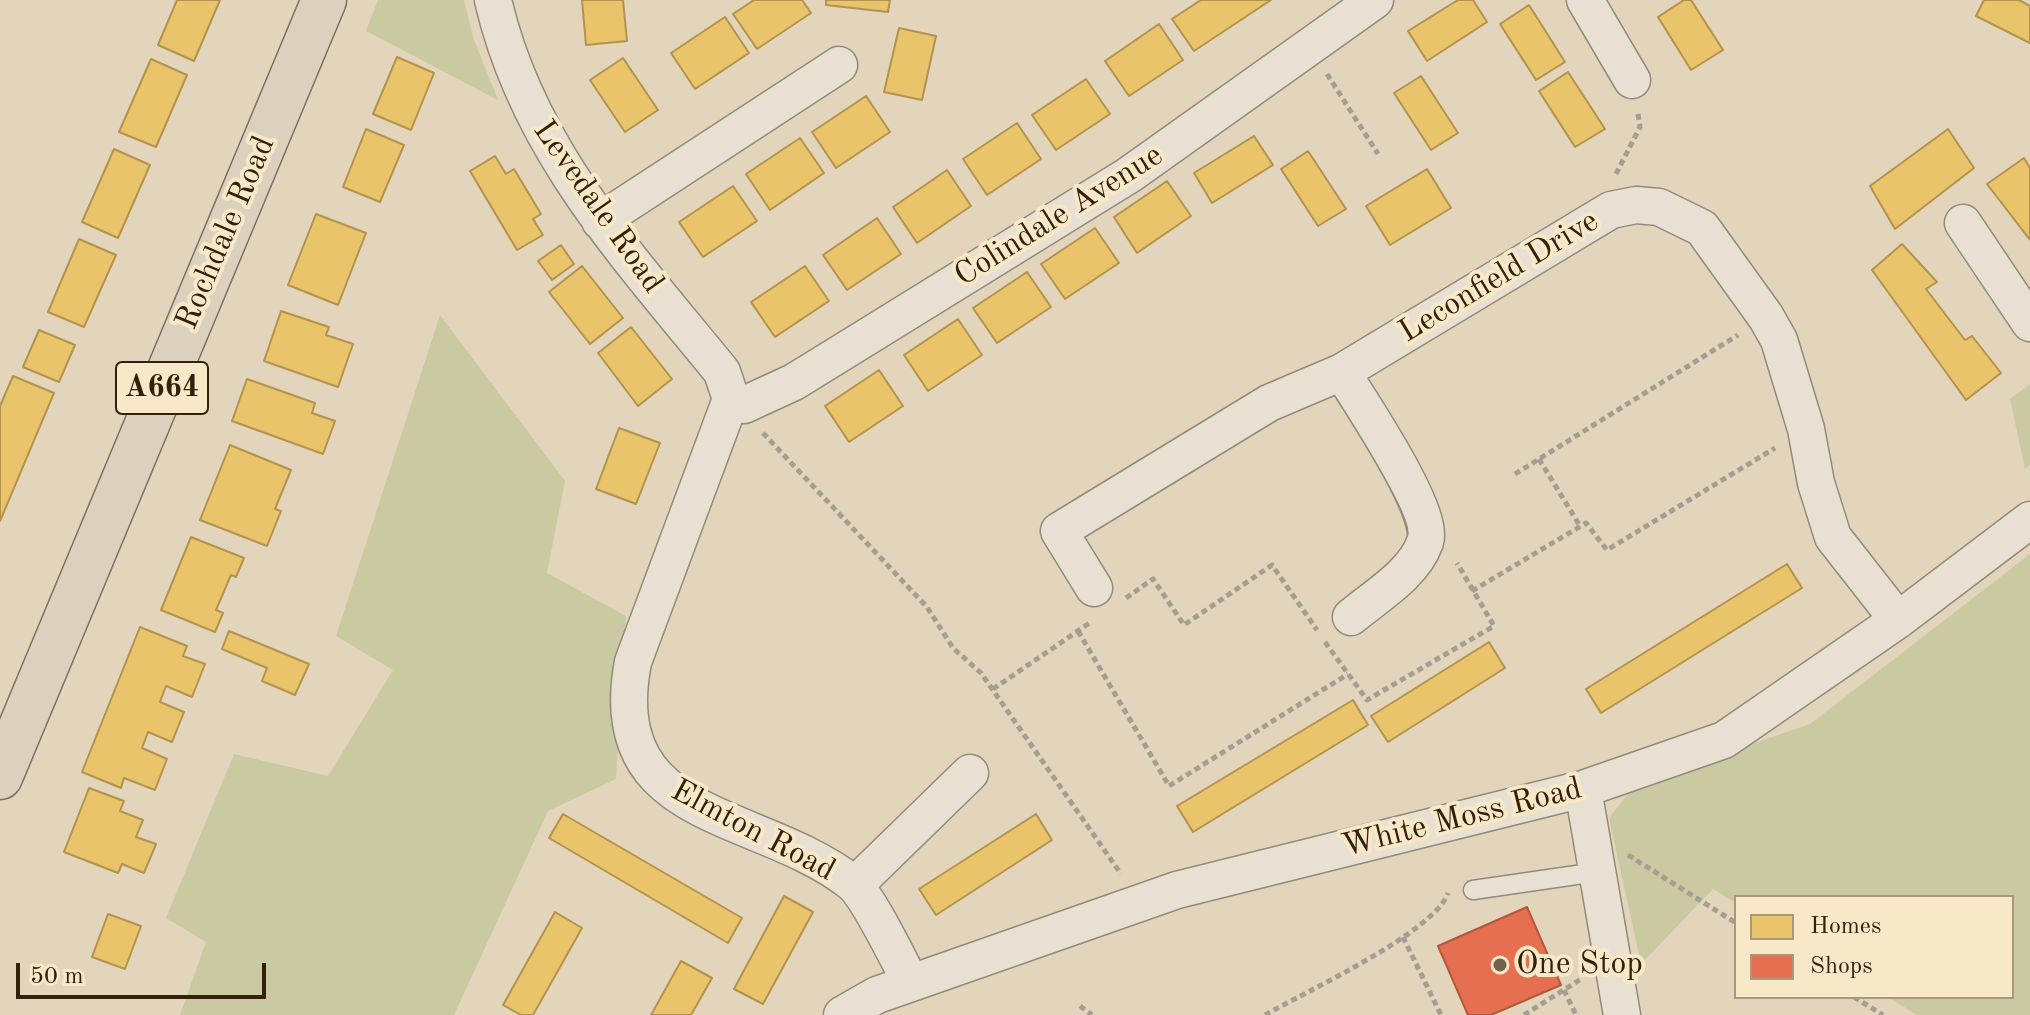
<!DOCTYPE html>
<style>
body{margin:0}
#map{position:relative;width:2030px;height:1015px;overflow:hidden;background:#e2d5bb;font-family:"Old Standard TT",serif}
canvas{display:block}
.legend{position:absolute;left:1734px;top:895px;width:280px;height:104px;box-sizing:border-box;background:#f7e8c8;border:2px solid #a9987c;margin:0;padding:10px 14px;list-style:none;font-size:24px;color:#35210b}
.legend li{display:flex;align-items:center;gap:16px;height:40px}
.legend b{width:40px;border:2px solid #a9987c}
.scale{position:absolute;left:16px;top:963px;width:250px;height:36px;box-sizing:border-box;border:4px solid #35210b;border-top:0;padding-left:10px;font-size:24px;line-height:28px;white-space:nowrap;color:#35210b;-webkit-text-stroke:6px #f7e8c8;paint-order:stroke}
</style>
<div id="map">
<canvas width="2030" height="1015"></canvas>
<ul class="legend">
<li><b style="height:22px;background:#e9c46a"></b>Homes</li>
<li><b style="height:22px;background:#e76f51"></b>Shops</li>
</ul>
<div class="scale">50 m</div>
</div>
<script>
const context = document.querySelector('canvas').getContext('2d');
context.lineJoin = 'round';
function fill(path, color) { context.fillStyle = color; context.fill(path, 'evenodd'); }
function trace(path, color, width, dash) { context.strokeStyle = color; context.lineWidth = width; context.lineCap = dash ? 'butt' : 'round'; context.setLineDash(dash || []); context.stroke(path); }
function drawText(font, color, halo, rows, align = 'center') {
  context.font = font + ' "Old Standard TT",serif'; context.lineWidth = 8; context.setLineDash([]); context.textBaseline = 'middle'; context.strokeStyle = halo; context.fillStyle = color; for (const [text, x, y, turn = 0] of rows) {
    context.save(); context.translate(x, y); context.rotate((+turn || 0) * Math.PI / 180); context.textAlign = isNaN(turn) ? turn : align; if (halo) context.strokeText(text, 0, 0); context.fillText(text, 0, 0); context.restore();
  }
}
const green = new Path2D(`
 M378,0H464L473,37L498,100L366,31Z
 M440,315L565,481L547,573L626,616L616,779L548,811L454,1015H180L206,942L166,918L234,754L328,776L393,670L336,636Z
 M2030,384V465L2025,469L2010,399Z
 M2030,554V1015H1917L1888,997H2012V897H1736V903L1713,889L1641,964L1609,818L1636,784L1810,724Z`);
const homes = new Path2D(`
 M177,0H220L194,61L158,45Z
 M582,0H623L627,41L586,45Z
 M754,0H802L811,13L757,49L733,14Z
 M826,0H890L888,12L826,5Z
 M1201,0H1271L1194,51L1172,19Z
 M1458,0H1473L1487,22L1427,61L1408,31Z
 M1684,0H1691L1723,50L1691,70L1658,17Z
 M1984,0H2019L2030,6V43L1976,16Z
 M1529,5L1565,62L1536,80L1500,24Z
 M725,17L749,53L695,89L671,53Z
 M1159,24L1183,60L1129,96L1105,61Z
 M899,28L936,36L922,100L884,92Z
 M397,57L434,73L411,130L373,114Z
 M623,58L658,110L625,132L590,80Z
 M151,59L187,75L156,147L119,132Z
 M1568,72L1605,129L1575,147L1539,91Z
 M1421,76L1458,133L1431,150L1394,93Z
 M1086,79L1110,114L1056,150L1032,115Z
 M866,96L890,132L836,168L812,132Z
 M1017,123L1041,159L987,195L963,159Z
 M366,129L404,145L380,202L343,187Z
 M1948,129L1974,168L1895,229L1870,186Z
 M1254,136L1273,165L1212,203L1194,173Z
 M800,138L824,173L770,210L746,174Z
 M114,149L150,165L118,238L82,222Z
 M1308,151L1346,209L1318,226L1281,169Z
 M495,156L506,174L514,169L541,214L533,219L543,235L517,250L470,171Z
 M2024,158L2030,168V240L1987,184Z
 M1427,169L1451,208L1390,245L1366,206Z
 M947,170L971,206L917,243L893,207Z
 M1167,181L1191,216L1137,253L1114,217Z
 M733,186L757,221L703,257L679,222Z
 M316,214L366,233L338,305L288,285Z
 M877,218L901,254L847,290L823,255Z
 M1095,228L1119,263L1065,299L1041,264Z
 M79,239L116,255L84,327L48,312Z
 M1902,244L1937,282L1926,289L1965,340L1972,336L2001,373L1966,400L1872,270Z
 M561,245L574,264L552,280L538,261Z
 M582,266L623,318L590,344L549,292Z
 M805,266L829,301L775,337L751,302Z
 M1027,272L1051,307L997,343L973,308Z
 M281,311L329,327L326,335L353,344L338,387L264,361Z
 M958,319L982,355L928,391L904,355Z
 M631,327L672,379L638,406L598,353Z
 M39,330L75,345L59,382L23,367Z
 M879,370L903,406L849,442L825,406Z
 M13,376L54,393L0,521V406Z
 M247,379L315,403L312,413L335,421L323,454L232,421Z
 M619,428L660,443L636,504L596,489Z
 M230,445L291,470L275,509L281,511L267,546L200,520Z
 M191,537L244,558L236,577L231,575L216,610L223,613L215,632L161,610Z
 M1787,564L1802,588L1601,713L1586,689Z
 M140,627L187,646L183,656L205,664L192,697L166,686L160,702L184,712L172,742L148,732L142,748L167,759L155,790L124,778L121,788L82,772Z
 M229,631L309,664L295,695L262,681L267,668L222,649Z
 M1489,642L1505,668L1388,742L1371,716Z
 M1353,700L1368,725L1193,832L1177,806Z
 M89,788L124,801L120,811L143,820L136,837L156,844L144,873L122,864L118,873L64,852Z
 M563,814L742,918L728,943L549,838Z
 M1036,814L1052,840L936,915L919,889Z
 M784,896L813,912L763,1004L734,989Z
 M555,912L582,928L533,1015H521L503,1005Z
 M108,914L141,926L125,969L92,957Z
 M681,961L712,978L691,1015H651Z`);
const shops = new Path2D(`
 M1527,907L1561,985L1491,1015H1468L1438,946Z`);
const path = new Path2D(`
 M1327,74L1378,154
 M1616,174L1640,127L1638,114
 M763,433L927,607L953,648L981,673L1121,874
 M1539,459L1580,526
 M1515,474L1738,335
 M1472,591L1586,523L1607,550L1775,448
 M1126,598L1153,579L1184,625L1272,565L1317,630
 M1078,631L1169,786L1348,674
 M1325,642L1367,700L1494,626L1457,563
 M993,689L1091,622
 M1628,855L1736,923
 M1403,937L1441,1015
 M1564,990L1576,1015
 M1854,997L1883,1015
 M1080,1006L1092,1015
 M1265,1015C1305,992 1435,932 1448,893
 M1524,1015L1581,979`);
const lane = new Path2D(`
 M1473,890L1597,872`);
const street = new Path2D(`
 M493,0C527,149 628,256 722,372L731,399L633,662C602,824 758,809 852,883C868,896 899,961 911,983
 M1585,0L1632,80
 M600,221L839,65
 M1963,223L2030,323
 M1342,372C1360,402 1436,513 1425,542C1414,574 1376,596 1351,617
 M731,399L744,405L794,382L1129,175L1375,0
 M1094,588L1059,531L1269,403L1342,372L1611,210L1636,205L1659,207L1702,228L1766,317L1779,340L1806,429L1816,483L1833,537L1898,620
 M1583,789L1622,1015
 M855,885L970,773
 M842,1015L877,995L1177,890L1583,789L1724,740L1898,620L2030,520`);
const primary = new Path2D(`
 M0,777L324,0`);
const markers = [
 [1500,965,8,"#726049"]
];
const shields = [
 [162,388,92]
];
const shieldNames = [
 ["A664",162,388]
];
const streetNames = [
 ["Levedale Road",598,207,55],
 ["Colindale Avenue",1059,216,-32],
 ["Rochdale Road",226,233,-67],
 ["Leconfield Drive",1499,277,-31],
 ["White Moss Road",1462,818,-14],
 ["Elmton Road",753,831,28]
];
const poiNames = [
 ["One Stop",1516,965]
];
fill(green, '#c9caa2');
fill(homes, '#e9c46a');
trace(homes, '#b3934e', 2);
fill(shops, '#e76f51');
trace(shops, '#b2583c', 2);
trace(lane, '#948a79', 21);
trace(street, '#948a79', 39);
trace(primary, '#7b7162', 47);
trace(path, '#a59e92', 5, [6, 4]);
trace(lane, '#e7e0d3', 18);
trace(street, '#e7e0d3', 36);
trace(primary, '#dbd1be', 44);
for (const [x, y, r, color] of markers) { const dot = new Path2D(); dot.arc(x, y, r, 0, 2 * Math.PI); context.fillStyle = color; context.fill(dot); trace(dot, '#f7e8c8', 3); }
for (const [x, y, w] of shields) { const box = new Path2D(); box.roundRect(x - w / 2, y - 26, w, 52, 6); context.fillStyle = '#f7e8c8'; context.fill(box); trace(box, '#35210b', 2); }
drawText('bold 30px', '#35210b', null, shieldNames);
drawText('32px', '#35210b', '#f7e8c8', streetNames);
drawText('32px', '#35210b', '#f7e8c8', poiNames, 'left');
</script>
